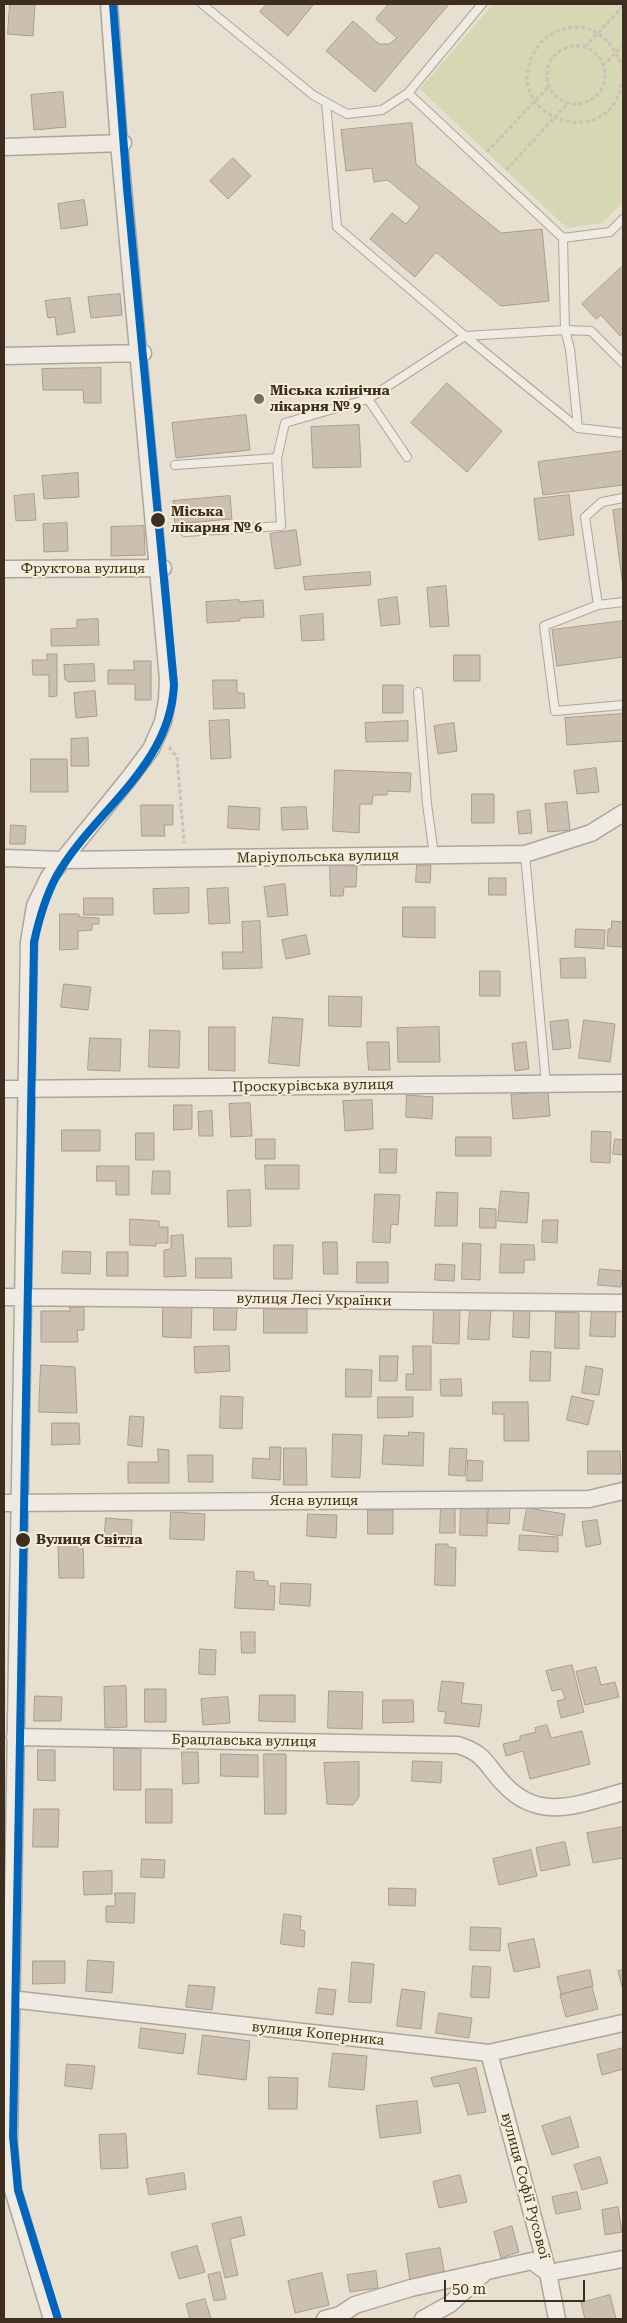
<!DOCTYPE html>
<meta charset="utf-8">
<style>
body{margin:0}
#map{position:relative;width:627px;height:2323px;overflow:hidden;background:#e7e0d1;font-family:"Roboto Serif",serif}
canvas{display:block}
.frame{position:absolute;inset:0;border:5px solid #3d2e20;pointer-events:none}
.scale{position:absolute;left:444px;top:2280px;width:141px;height:22px;box-sizing:border-box;border:2px solid #3d2e20;border-top:0;padding-left:6px;font-size:15px;line-height:18px;white-space:nowrap;color:#3d2e20;-webkit-text-stroke:4px #f7eed8;paint-order:stroke}
</style>
<div id="map">
<canvas width="627" height="2323"></canvas>
<div class="frame"></div>
<div class="scale">50 m</div>
</div>
<script>
const context = document.querySelector('canvas').getContext('2d');
context.lineJoin = 'round';
function fill(path, color) { context.fillStyle = color; context.fill(path, 'evenodd'); }
function trace(path, color, width, dash) { context.strokeStyle = color; context.lineWidth = width; context.lineCap = dash ? 'butt' : 'round'; context.setLineDash(dash || []); context.stroke(path); }
function drawText(font, color, halo, rows, align = 'center') {
  context.font = font + ' "Roboto Serif",serif'; context.lineWidth = 4; context.setLineDash([]); context.textBaseline = 'middle'; context.strokeStyle = halo; context.fillStyle = color; for (const [text, x, y, turn = 0] of rows) {
    context.save(); context.translate(x, y); context.rotate((+turn || 0) * Math.PI / 180); context.textAlign = isNaN(turn) ? turn : align; if (halo) context.strokeText(text, 0, 0); context.fillText(text, 0, 0); context.restore();
  }
}
const green = new Path2D(`
 M493,4H623V202L603,223L567,228L420,89Z`);
const building = new Path2D(`
 M10,4H35L33,36L8,34Z
 M267,4H314L288,36L260,12Z
 M389,4H449L375,92L326,51L353,21L379,44H389L397,38L376,19Z
 M63,92L66,127L34,130L31,95Z
 M412,123L416,164L501,233L542,229L549,301L501,306L436,252L415,277L370,239L392,213L406,224L420,207L388,180L374,182L372,168L346,171L341,130Z
 M233,158L251,176L228,199L210,181Z
 M84,200L88,225L61,229L58,204Z
 M623,266V333L620,336L601,315L596,319L582,304Z
 M120,294L122,315L91,318L88,297Z
 M70,298L75,332L57,335L55,317L48,318L45,301Z
 M101,368V403H84L83,390H43L42,369Z
 M447,383L502,431L467,472L411,423Z
 M246,415L250,450L176,458L172,423Z
 M359,425L361,467L313,468L311,427Z
 M623,451V485L543,495L538,462Z
 M78,473L79,497L44,499L42,476Z
 M34,494L36,520L16,521L14,496Z
 M569,495L574,535L539,540L534,499Z
 M230,496L232,519L175,524L173,501Z
 M623,509V587L613,510Z
 M67,523L68,551L44,552L43,524Z
 M144,526L145,555L111,556V527Z
 M296,530L301,565L275,569L270,534Z
 M370,572L371,585L305,590L303,577Z
 M446,586L449,626L430,627L427,588Z
 M397,597L400,624L381,626L378,600Z
 M239,600V602L263,600L264,617L240,618V621L207,623L206,602Z
 M323,614L324,640L302,641L300,616Z
 M98,619L99,645L51,646V629L77,628V620Z
 M623,621V657L557,666L552,630Z
 M47,654H57V696L49,697V675H33L32,660H47Z
 M454,655H480V681H454Z
 M134,661H151V700H135V684H108V670H134Z
 M94,664L95,681L68,682L67,680H65L64,665Z
 M213,680H237V693H244L245,708L214,709Z
 M383,685H403V713H383Z
 M95,691L97,716L76,718L74,693Z
 M623,714V741L567,745L565,718Z
 M229,720L231,758L211,759L209,721Z
 M408,721V741L366,742L365,723Z
 M454,723L457,751L438,754L434,726Z
 M88,738L89,766H71V739Z
 M31,759H67L68,792H31Z
 M596,768L599,792L577,794L574,771Z
 M335,770L411,773L410,792L387,791V795H373L372,804H360L359,833L333,831Z
 M472,794H494V823H472Z
 M567,802L570,830L548,832L545,804Z
 M141,805H173V825H164L165,836H142Z
 M229,806L260,808L259,830L228,828Z
 M306,807L308,829L282,830L281,808Z
 M530,810L532,833L519,834L517,812Z
 M11,825L26,826L25,844H10Z
 M330,865L357,866L356,887H344L343,896H331Z
 M417,865H431L430,883L416,882Z
 M489,878H506V895H489Z
 M285,884L288,915L268,917L264,887Z
 M189,888V913L154,914L153,889Z
 M228,888L230,923L209,924L207,889Z
 M84,898H113V915H84Z
 M403,907H435V938L403,937Z
 M60,914H79V917L99,918V924H92V930L78,931V949L60,950Z
 M260,921L262,968L223,969L222,952H243L242,922Z
 M612,921L623,922V947L607,946L608,929H611Z
 M576,929L605,930L604,949L575,947Z
 M306,935L310,954L286,959L282,940Z
 M585,958L586,978H561L560,959Z
 M480,971H500V996H480Z
 M64,984L91,987L88,1010L61,1007Z
 M329,996L362,997L361,1027L329,1026Z
 M273,1017L303,1019L299,1066L269,1063Z
 M568,1020L571,1048L553,1050L550,1022Z
 M584,1020L615,1024L610,1062L579,1058Z
 M209,1027H235V1071L209,1070Z
 M439,1027L440,1062H398L397,1028Z
 M150,1030L180,1031L179,1068L149,1067Z
 M90,1038L121,1039L120,1071L88,1070Z
 M367,1042H389L390,1070H369Z
 M526,1042L529,1069L515,1071L512,1044Z
 M548,1092L550,1116L513,1119L511,1095Z
 M407,1095L433,1097L432,1119L406,1117Z
 M372,1100L373,1129L345,1131L343,1101Z
 M250,1103L252,1136L231,1137L229,1104Z
 M174,1105H192V1129L174,1130Z
 M212,1111L213,1136H199L198,1112Z
 M62,1130H100V1151H62Z
 M592,1131L611,1132L610,1163L591,1162Z
 M136,1133H154V1160H136Z
 M456,1137H491V1156H456Z
 M256,1139H275V1159H256Z
 M615,1139L623,1140V1155L613,1154Z
 M380,1149H397L396,1173H380Z
 M265,1165H299V1189H266Z
 M97,1166H129V1195H116V1181H97Z
 M153,1171H170V1194H152Z
 M250,1190L251,1226L228,1227L227,1191Z
 M501,1191L529,1193L527,1223L498,1221Z
 M437,1192L458,1193L457,1226H435Z
 M375,1194L400,1195L398,1225L391,1224L390,1243L373,1242Z
 M480,1208L496,1209V1228H480Z
 M130,1219L159,1221V1227H168V1243H156V1246L130,1245Z
 M543,1220H558L557,1243L542,1242Z
 M183,1235L186,1276L164,1277V1250L171,1249V1236Z
 M323,1242H337L338,1274H324Z
 M463,1243L481,1244L480,1280L462,1279Z
 M501,1244L534,1245L535,1260H524V1273H500Z
 M274,1245H293L292,1279H274Z
 M63,1251L91,1252L90,1274L62,1273Z
 M107,1252H128V1276H107Z
 M196,1258H231L232,1278H196Z
 M357,1262H388V1283H357Z
 M436,1264L455,1265L454,1281L435,1280Z
 M600,1269L623,1271L621,1287L598,1285Z
 M214,1305L237,1306L236,1330H214Z
 M163,1306H192L191,1338L163,1337Z
 M70,1307H84V1330H77L78,1342H41V1311H70Z
 M434,1308L460,1309L459,1344L433,1343Z
 M264,1309H307V1333H264Z
 M470,1309L491,1310L489,1340L468,1339Z
 M514,1309H530L529,1338L513,1337Z
 M592,1309L616,1311L615,1337L590,1336Z
 M556,1312L579,1313V1349L555,1348Z
 M229,1346L230,1371L195,1373L194,1347Z
 M413,1346H431V1390H406V1374H413Z
 M531,1351L551,1352L550,1381H530Z
 M380,1356H398L397,1381H380Z
 M41,1365L75,1367L77,1413L39,1412Z
 M586,1366L603,1369L599,1395L582,1393Z
 M346,1369L372,1370L371,1397H346Z
 M461,1379L462,1396H441L440,1380Z
 M221,1396L243,1397L242,1429L220,1428Z
 M572,1396L594,1401L588,1425L567,1420Z
 M378,1397H413V1417L378,1418Z
 M493,1402H528L529,1441H504V1414H493Z
 M130,1416L144,1417L142,1447L128,1445Z
 M52,1423H79L80,1444L52,1445Z
 M409,1432L424,1433L423,1466L382,1464L384,1435L408,1436Z
 M333,1434L362,1435L360,1478L332,1477Z
 M270,1447H281L280,1480L252,1478L253,1458L269,1459Z
 M284,1448H306L307,1485H284Z
 M450,1448L467,1449L465,1476L449,1475Z
 M158,1449L169,1450V1483H128V1462H158Z
 M588,1451H620L621,1474H588Z
 M188,1455H213V1482H189Z
 M468,1460L483,1461L482,1481H467Z
 M441,1505H455V1533H440Z
 M461,1506L487,1507V1536L460,1535Z
 M489,1507L510,1508L509,1524L488,1523Z
 M527,1508L565,1514L562,1536L523,1530Z
 M368,1510H393V1534H368Z
 M171,1512L205,1514L204,1540L170,1539Z
 M308,1514L337,1515L336,1538L307,1536Z
 M106,1518L132,1520L131,1547L104,1546Z
 M597,1520L601,1544L586,1547L582,1522Z
 M520,1535L558,1537V1552L519,1550Z
 M436,1544H448V1547L456,1548L455,1586L435,1585Z
 M83,1545L84,1578H59L58,1546Z
 M237,1571L254,1572V1580L268,1581V1586H275L274,1610L235,1608Z
 M281,1583L311,1584L310,1606L280,1604Z
 M241,1632H255V1653H242Z
 M200,1649L216,1650L215,1675L199,1674Z
 M572,1665L584,1712L561,1718L557,1701L565,1699L562,1689L552,1691L546,1671Z
 M596,1667L601,1685L615,1682L619,1697L585,1705L576,1672Z
 M442,1681L464,1683L461,1703L482,1705L479,1727L444,1723L446,1712L438,1711Z
 M126,1686L127,1727L105,1728L104,1687Z
 M145,1689H166V1722H145Z
 M329,1691L363,1692L362,1729L328,1728Z
 M260,1695H295V1722L259,1721Z
 M35,1696L62,1697L61,1721H34Z
 M228,1697L230,1723L203,1725L201,1699Z
 M383,1700H413L414,1722L383,1723Z
 M547,1725L551,1738L582,1731L590,1764L530,1779L523,1751L506,1756L503,1744L520,1740V1736L536,1732L535,1728Z
 M114,1748L141,1749V1790H114Z
 M38,1750H55V1781L38,1780Z
 M182,1752H198L199,1783L183,1784Z
 M221,1754L258,1755V1777L221,1776Z
 M264,1754H286V1814H265Z
 M413,1761L442,1762L441,1783L412,1781Z
 M359,1762V1797L353,1805L327,1804L324,1763Z
 M146,1789H172V1823H146Z
 M34,1809H59L58,1847H33Z
 M623,1827V1858L593,1863L587,1833Z
 M565,1842L570,1865L541,1871L536,1848Z
 M531,1850L537,1876L499,1885L493,1859Z
 M142,1859L165,1860L164,1878L141,1877Z
 M112,1871V1894L84,1895L83,1872Z
 M389,1888L416,1889L415,1906L389,1905Z
 M115,1893H135L134,1923L106,1922V1906H115Z
 M284,1914L301,1916L300,1930L305,1931L304,1947L281,1944Z
 M471,1927L501,1928L500,1951L470,1950Z
 M534,1939L540,1967L514,1972L508,1944Z
 M88,1960L114,1962L112,1993L86,1991Z
 M33,1961H65V1983L33,1984Z
 M352,1962L374,1964L371,2003L349,2002Z
 M473,1966L491,1967L489,1998L471,1997Z
 M590,1970L593,1986L561,1994L557,1977Z
 M623,1970V1990L618,1971Z
 M189,1985L215,1987L212,2010L186,2007Z
 M592,1987L598,2009L566,2017L560,1995Z
 M319,1988L336,1990L333,2015L316,2013Z
 M402,1989L425,1992L421,2029L397,2026Z
 M439,2013L472,2018L469,2038L436,2033Z
 M141,2028L186,2034L183,2054L139,2048Z
 M203,2035L250,2041L246,2080L198,2074Z
 M623,2048V2069L602,2075L597,2055Z
 M333,2053L367,2056L364,2090L329,2087Z
 M67,2064L95,2066L92,2089L65,2086Z
 M476,2068L486,2112L468,2115L459,2083L434,2087L431,2078Z
 M269,2077L298,2078L297,2109H269Z
 M417,2101L421,2133L380,2138L376,2106Z
 M570,2117L579,2147L552,2155L542,2126Z
 M126,2134L128,2168L101,2169L99,2135Z
 M600,2157L608,2183L582,2190L574,2165Z
 M184,2173L186,2189L149,2195L146,2179Z
 M460,2175L467,2202L439,2208L433,2182Z
 M577,2192L581,2209L556,2214L552,2197Z
 M618,2207L622,2232L605,2235L602,2210Z
 M241,2217L245,2235L230,2239L238,2275L225,2278L212,2224Z
 M512,2226L519,2252L501,2258L494,2232Z
 M197,2246L205,2272L179,2279L171,2253Z
 M440,2248L445,2276L410,2281L406,2254Z
 M376,2271L378,2288L350,2292L347,2275Z
 M220,2272L226,2299L214,2301L208,2275Z
 M322,2273L329,2305L295,2313L288,2281Z
 M610,2295L616,2319H585L581,2303Z
 M205,2299L211,2319H190L186,2304Z`);
const path = new Path2D(`
 M547 75a29 29 0 1 1 58 0a29 29 0 1 1-58 0Z
 M585,47L623,6
 M603,66L623,45
 M623,69C613,37 586,16 553,33C542,39 536,48 531,59C505,122 619,156 623,73
 M487,152L549,86
 M506,170L568,103
 M169,747L177,757L184,843`);
const service = new Path2D(`
 M202,4L313,95L347,114L382,110L408,93L482,4
 M408,93L563,238L610,232L623,219
 M326,102L337,227L465,336L565,330L563,238
 M578,428L570,349L565,330L591,331L623,363
 M407,457L368,399L465,336L578,428L623,433
 M175,465L277,458L285,423L368,399
 M185,532L281,526L277,458
 M623,602L598,605L544,626L555,711L623,705
 M598,605L585,517L602,502L623,498
 M418,692L427,804L434,855
 M525,854L546,1084`);
const minor = new Path2D(`
 M4,147L123,143
 M4,356L143,353
 M4,569L163,568
 M4,858L61,860L525,854L591,833L623,813
 M4,1089L623,1083
 M4,1297L623,1303
 M4,1503L589,1499L623,1491
 M15,1737L458,1745C486,1754 485,1764 503,1783C539,1823 579,1804 623,1792
 M10,1999L489,2053L623,2023
 M489,2053L548,2273L557,2319
 M52,2319L13,2190L9,2144L29,942L35,906L49,877L130,777L151,749L163,722L167,700L168,679L119,143L109,4
 M325,2319L340,2315L355,2305L411,2288L532,2261L548,2273L623,2259
 M423,2319L450,2304L484,2273`);
const tram1 = new Path2D(`
 M58,2319L18,2190L13,2136L34,942C39,919 45,898 56,877C93,811 170,768 174,685L127,188L113,4`);
const markers = [
 [259,399,6,"#786c5e"],
 [158,520,8,"#3d2e20"],
 [23,1540,8,"#3d2e20"]
];
const poiNames = [
 ["Міська клінічна",270,391],
 ["лікарня № 9",270,407]
];
const stopNames = [
 ["Міська",171,512],
 ["лікарня № 6",171,528],
 ["Вулиця Світла",36,1540]
];
const streetNames = [
 ["Фруктова вулиця",83,569],
 ["Маріупольська вулиця",318,857,-1],
 ["Проскурівська вулиця",313,1086,-1],
 ["вулиця Лесі Українки",314,1300,1],
 ["Ясна вулиця",314,1501],
 ["Брацлавська вулиця",244,1741,1],
 ["вулиця Коперника",318,2034,6],
 ["вулиця Софії Русової",525,2186,75]
];
fill(green, '#d6d7b3');
fill(building, '#cbbfb2');
trace(building, '#a89c90', 1);
trace(service, '#ada599', 10);
trace(minor, '#ada599', 19);
trace(path, '#c8c2b9', 3, [4, 2.5]);
trace(service, '#efebe3', 8);
trace(minor, '#efebe3', 16);
trace(tram1, '#0065bd', 8);
for (const [x, y, r, color] of markers) { const dot = new Path2D(); dot.arc(x, y, r, 0, 2 * Math.PI); context.fillStyle = color; context.fill(dot); trace(dot, '#f7eed8', 2); }
drawText('bold 14px', '#3d2e20', '#f7eed8', poiNames, 'left');
drawText('bold 14px', '#3d2e20', '#f7eed8', stopNames, 'left');
drawText('14px', '#3d2e20', '#f7eed8', streetNames);
</script>
